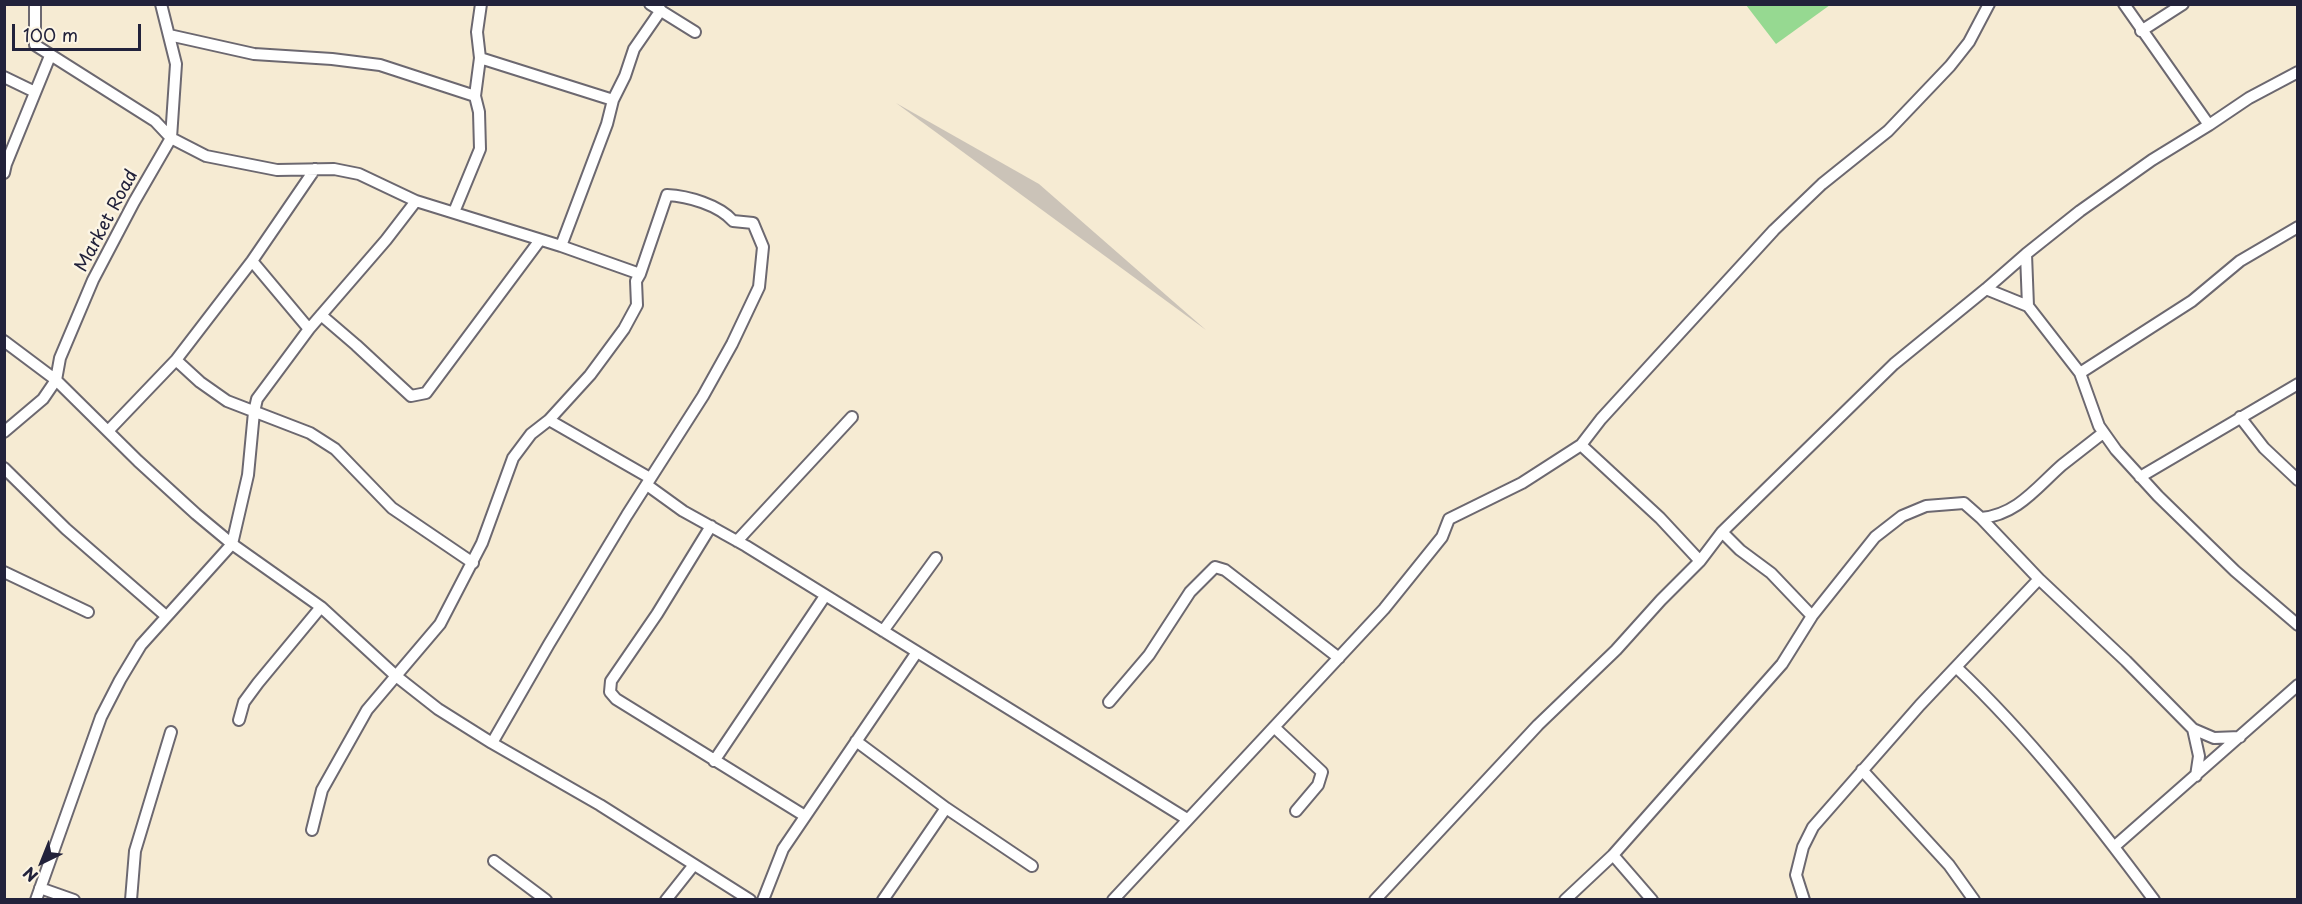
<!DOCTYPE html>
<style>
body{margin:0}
#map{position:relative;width:2302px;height:904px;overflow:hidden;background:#f6ebd3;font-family:"Playpen Sans",sans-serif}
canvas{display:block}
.frame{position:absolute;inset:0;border:6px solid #22223b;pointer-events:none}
.north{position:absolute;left:12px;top:832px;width:60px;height:60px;-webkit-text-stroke:4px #fcf5e5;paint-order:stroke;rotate:223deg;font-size:16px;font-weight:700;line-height:24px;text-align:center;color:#22223b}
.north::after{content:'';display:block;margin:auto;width:21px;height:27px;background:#22223b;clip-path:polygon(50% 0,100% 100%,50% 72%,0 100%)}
.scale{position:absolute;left:12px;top:24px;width:129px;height:27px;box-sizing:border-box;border:3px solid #22223b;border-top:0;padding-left:8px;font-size:18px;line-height:21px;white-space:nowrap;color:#22223b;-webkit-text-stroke:4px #fcf5e5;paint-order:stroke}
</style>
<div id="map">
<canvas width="2302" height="904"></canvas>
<div class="frame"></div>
<div class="north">N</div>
<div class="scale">100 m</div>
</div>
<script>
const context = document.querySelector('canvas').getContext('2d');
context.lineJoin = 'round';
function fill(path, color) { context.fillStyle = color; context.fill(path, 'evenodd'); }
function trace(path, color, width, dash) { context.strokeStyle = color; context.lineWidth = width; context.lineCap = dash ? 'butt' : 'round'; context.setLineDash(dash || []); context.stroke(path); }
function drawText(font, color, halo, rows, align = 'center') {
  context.font = font + ' "Playpen Sans",sans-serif'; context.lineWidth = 5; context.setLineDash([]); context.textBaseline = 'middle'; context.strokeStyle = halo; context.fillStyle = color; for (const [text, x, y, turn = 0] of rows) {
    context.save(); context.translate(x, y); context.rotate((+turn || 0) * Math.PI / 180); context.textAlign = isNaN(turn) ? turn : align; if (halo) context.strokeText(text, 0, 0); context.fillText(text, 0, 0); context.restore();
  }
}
const industrial = new Path2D(`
 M896,103L1039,184L1206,330Z`);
const green = new Path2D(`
 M1746,5H1830L1776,44Z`);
const minor = new Path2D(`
 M35,4V45L155,121L171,138L206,156L277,170L334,169L359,174L416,201L561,246L640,274
 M650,4L695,32
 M2124,4L2209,125
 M2141,31L2183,4
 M169,35L254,54L332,59L380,65L475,96
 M480,58L613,100
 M4,77L35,92
 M4,173L6,164L50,56
 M454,212L480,149L479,112L475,96L480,58L477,32L481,4
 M561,246L607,124L613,100L625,76L634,49L661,10
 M2026,254L2028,306
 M252,261L309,329
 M1986,289L2028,306L2080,373L2099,426L2116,450L2158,496L2235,571L2298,625
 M321,315L356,345L411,396L426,393L540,240
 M4,341L56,380L138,461L196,514L232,544L321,607L396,676L438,709L492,743L600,805L750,900
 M176,360L200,382L227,401L310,433L335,449L392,508L473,563
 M2080,373L2192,301L2240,261L2298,227
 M2240,417L2264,448L2298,480
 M549,420L650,478
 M109,430L176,360L252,261L315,169
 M4,432L43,399L56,380L60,358L93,280L134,202L171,138L176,64L161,4
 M1581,445L1660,518L1700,561
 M4,468L66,529L166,616
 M2140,477L2298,384
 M647,485L683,511L746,546L1187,819
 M1981,518L2039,579L2126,661L2193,729L2214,738L2240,737
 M711,526L657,614L611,681L610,692L616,699L805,816
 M1722,532L1740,550L1771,573L1812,616
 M737,541L852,417
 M4,572L88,612
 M883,631L936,558
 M1956,667C2030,737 2093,818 2154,900
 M1109,702L1149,655L1190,592L1215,567L1225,570L1339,658
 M239,720L244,702L258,683L321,607
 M1274,727L1322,772L1318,785L1296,811
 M2193,729L2199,756L2196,776
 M856,741L946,808L1032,866
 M714,761L825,596
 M1862,770L1949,865L1974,900
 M312,830L322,790L367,710L440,624L482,543L513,458L531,434L549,420L590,375L624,329L637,305L636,281L640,274L667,195C688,196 719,205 733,221L753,223L763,247L759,287L732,344L703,396L627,515L549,644L492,743
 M2115,846L2298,685
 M1613,855L1652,900
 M494,861L546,900
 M40,888L74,900
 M36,900L101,717L120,680L141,645L232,544L248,475L254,412L257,399L309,329L386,240L416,201
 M131,900L135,851L171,732
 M666,900L693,866
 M763,900L783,849L917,652
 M883,900L946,808
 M1113,900L1384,609L1442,537L1449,519L1522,483L1581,445L1601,419L1774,230L1822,184L1888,131L1950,66L1969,42L1989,4
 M1375,900L1538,725L1616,650L1661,600L1700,561L1722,532L1894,364L1986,289L2026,254L2080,211L2152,160L2209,125L2249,98L2298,72
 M1565,900L1613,855L1782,664L1812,616L1875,537L1902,516L1926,506L1964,503L1981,518C2017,515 2037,487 2062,465C2076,454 2090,443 2103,433
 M1804,900L1796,875L1803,847L1813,827L1920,705L2039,579`);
const streetNames = [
 ["Market Road",107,221,-62]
];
fill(industrial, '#cbc3b8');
fill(green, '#96d991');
trace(minor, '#6c6870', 14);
trace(minor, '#fff', 10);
drawText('18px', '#22223b', '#fcf5e5', streetNames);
</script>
